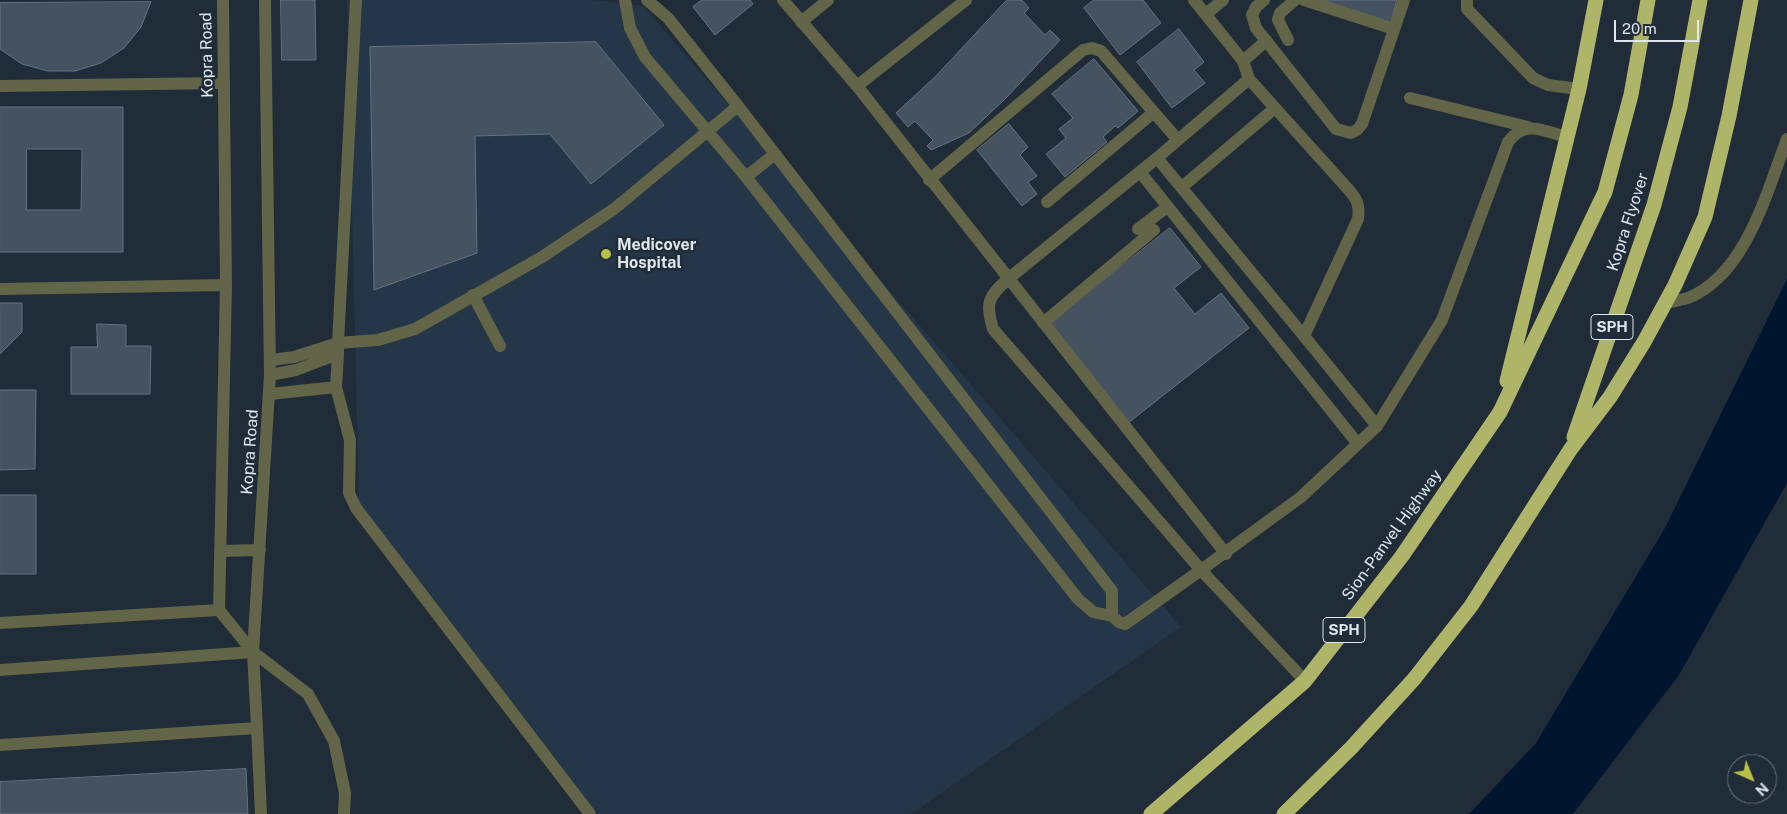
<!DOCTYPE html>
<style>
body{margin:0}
#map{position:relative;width:1787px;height:814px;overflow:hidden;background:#202c38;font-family:"Public Sans",sans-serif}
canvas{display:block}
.north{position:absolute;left:1727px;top:754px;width:50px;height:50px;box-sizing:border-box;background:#202c38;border:1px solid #6c7681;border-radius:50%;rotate:136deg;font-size:14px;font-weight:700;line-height:20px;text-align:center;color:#dee6ee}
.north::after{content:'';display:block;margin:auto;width:18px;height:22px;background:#b7c147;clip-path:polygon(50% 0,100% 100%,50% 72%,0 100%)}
.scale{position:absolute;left:1614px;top:20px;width:85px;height:22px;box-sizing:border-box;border:2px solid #dee6ee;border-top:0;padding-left:6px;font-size:15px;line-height:18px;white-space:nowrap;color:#dee6ee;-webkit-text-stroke:4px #202c38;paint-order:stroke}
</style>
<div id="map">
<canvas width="1787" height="814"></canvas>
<div class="north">N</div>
<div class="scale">20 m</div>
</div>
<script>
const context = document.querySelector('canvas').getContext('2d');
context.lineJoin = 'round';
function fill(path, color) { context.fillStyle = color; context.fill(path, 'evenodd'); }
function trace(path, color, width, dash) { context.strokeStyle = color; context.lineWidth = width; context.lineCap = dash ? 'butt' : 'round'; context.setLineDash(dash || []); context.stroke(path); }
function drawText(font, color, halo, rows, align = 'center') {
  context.font = font + ' "Public Sans",sans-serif'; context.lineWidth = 5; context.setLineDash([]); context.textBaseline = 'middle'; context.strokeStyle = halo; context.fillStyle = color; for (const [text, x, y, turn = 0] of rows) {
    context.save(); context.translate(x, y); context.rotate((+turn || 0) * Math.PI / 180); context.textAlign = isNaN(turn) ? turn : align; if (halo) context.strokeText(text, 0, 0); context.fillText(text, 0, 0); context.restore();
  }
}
const built = new Path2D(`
 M347,0H593L643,6L1181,627L911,814H598L359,502Z`);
const water = new Path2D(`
 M1787,279V483L1679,675L1573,814H1469L1536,743L1665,528Z`);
const building = new Path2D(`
 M281,0H315L316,60H282Z
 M702,0H750L753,4L715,35L693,7Z
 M1007,0H1022L1029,8L1024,13L1045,35L1050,30L1060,40L1007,97L969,133L931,150L927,146L933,140L915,121L908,127L896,113L936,76Z
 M1094,0H1143L1161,23L1120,55L1084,8Z
 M1323,0H1397L1391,22Z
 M151,2L141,27L124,48L101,63L75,71H48L22,64L0,49V3Z
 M1179,29L1204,62L1194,70L1205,83L1172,108L1137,62Z
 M596,42L664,125L591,184L550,134L475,136L477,253L374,290L370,47Z
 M1094,59L1138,111L1118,128L1115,126L1103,137L1107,142L1065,177L1046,154L1066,138L1059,129L1073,118L1052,94Z
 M0,107H123V252H0ZM27,149H82L81,210H27Z
 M1009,124L1028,147L1020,155L1037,176L1028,182L1037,194L1022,206L977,150Z
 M1170,228L1201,267L1174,288L1195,314L1221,293L1249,328L1128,423L1050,323Z
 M0,303H22V332L0,354Z
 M97,324L126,325V346H151L150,394H71V347H97Z
 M0,390H36L35,469L0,470Z
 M0,495H36V574H0Z
 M246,769L248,814H0V782Z`);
const service = new Path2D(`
 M356,0L338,343L378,340L415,329L542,257L614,209L738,106
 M625,0L630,28L645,57L746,177L1078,599L1093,612L1112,616L1119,622L1125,624L1201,570
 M647,0L668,18L738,106L1112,591V616
 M1410,98L1528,127
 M746,177L775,154
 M473,295L500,346
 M338,354L336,387L350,440L349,493L356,508L590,814
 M270,375L296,370L338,354V343L294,357L271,360
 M270,394L336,387
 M219,610L253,652L308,694L334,741L345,793L344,814
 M253,652L257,728
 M0,745L257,728L261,814`);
const minor = new Path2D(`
 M783,0L857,86L1226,554
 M1194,0L1243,61L1249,79L1157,158L1008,279C988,297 985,303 993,329L1201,570L1305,681
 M1264,0L1256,7L1252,15L1256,28L1336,129L1351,133L1357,130L1362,124L1404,0
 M1304,0L1394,29
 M1467,0V9L1533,78L1548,85L1579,89
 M1206,14L1223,0
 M801,22L828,0
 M1288,40L1278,20L1280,13L1295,0
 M1243,61L1266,41
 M0,86L224,83
 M857,86L966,0
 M1157,158L1304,336L1358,219C1360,205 1357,199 1348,189L1249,79
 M1140,172L1358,444
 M929,180L1083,50L1092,48L1101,51L1177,139
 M1182,187L1275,108
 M1047,202L1154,112
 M1138,229L1167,207
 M0,289L226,285
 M1043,323L1154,230
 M1304,336L1377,426
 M1201,570L1301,497L1377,426L1442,320L1508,142C1526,119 1542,131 1567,137`);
const tertiary = new Path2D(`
 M1666,303C1673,301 1681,300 1688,298C1746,275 1767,191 1787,139
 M220,551L260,550
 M0,623L219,610L226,285L223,0
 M0,670L253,652L270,375L265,0`);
const motorway = new Path2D(`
 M1507,381L1579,89L1596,0
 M1574,437L1654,205L1680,107L1700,0
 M1151,814L1305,681L1402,556L1500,412L1605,192L1631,95L1648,0
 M1284,814L1351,748L1414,679L1471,606L1570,450L1610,397L1644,342L1675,285L1705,217L1729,116L1751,0`);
const markers = [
 [606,254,6,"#b7c147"]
];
const shields = [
 [1612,327,42],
 [1344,630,42]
];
const shieldNames = [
 ["SPH",1612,327],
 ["SPH",1344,630]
];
const streetNames = [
 ["Kopra Road",207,55,-91],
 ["Kopra Flyover",1628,222,-72],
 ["Kopra Road",250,452,-86],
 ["Sion-Panvel Highway",1392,535,-54]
];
const poiNames = [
 ["Medicover",617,245],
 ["Hospital",617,263]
];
fill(built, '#243647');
fill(water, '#00162f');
fill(building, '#455260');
trace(building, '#657381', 1);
trace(service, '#626547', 12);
trace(minor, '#626547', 12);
trace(tertiary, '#626547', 12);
trace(motorway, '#aeb569', 15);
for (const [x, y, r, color] of markers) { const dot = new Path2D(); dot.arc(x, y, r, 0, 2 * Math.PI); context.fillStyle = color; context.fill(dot); trace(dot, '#202c38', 2); }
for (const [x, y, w] of shields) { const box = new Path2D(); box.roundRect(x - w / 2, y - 12.5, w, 25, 4); context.fillStyle = '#202c38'; context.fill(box); trace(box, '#dee6ee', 1); }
drawText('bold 15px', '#dee6ee', null, shieldNames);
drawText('16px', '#dee6ee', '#202c38', streetNames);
drawText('bold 16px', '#dee6ee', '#202c38', poiNames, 'left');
</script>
